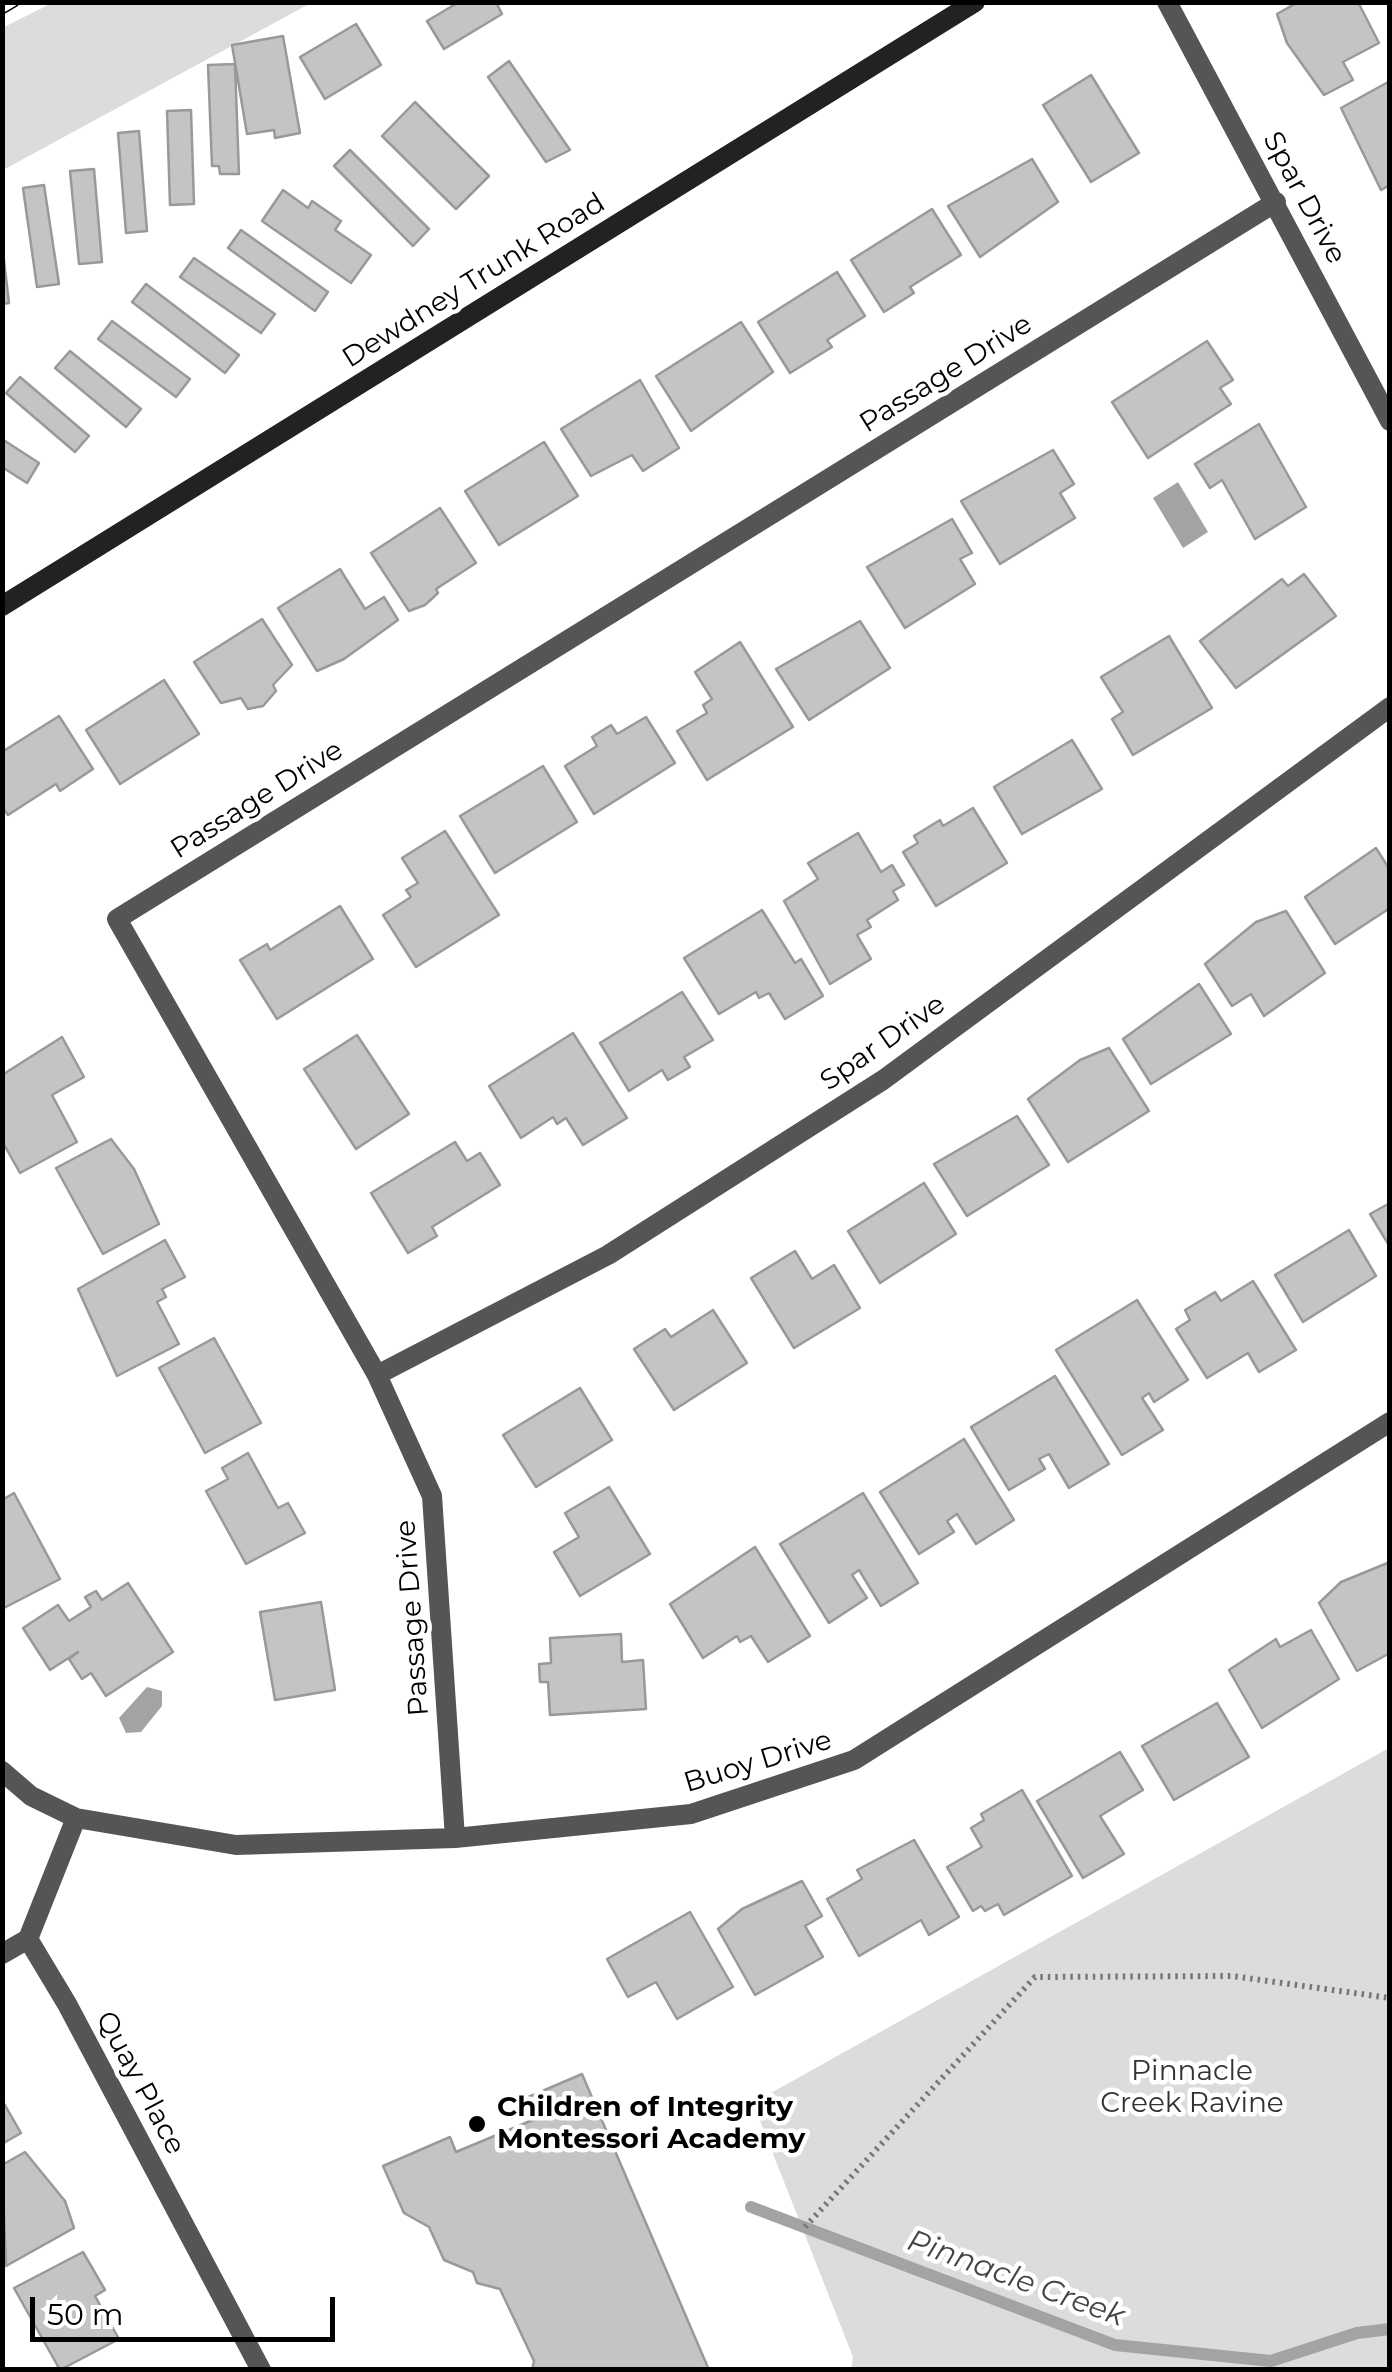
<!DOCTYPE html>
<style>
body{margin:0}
#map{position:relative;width:1392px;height:2372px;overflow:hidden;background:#fff;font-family:Montserrat,sans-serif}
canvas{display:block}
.frame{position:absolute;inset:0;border:5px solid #000;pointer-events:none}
.scale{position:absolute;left:30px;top:2297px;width:305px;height:45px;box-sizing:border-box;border:5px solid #000;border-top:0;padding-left:12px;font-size:30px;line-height:35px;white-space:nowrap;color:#000;-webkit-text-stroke:8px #fff;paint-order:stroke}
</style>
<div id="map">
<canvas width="1392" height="2372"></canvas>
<div class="frame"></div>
<div class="scale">50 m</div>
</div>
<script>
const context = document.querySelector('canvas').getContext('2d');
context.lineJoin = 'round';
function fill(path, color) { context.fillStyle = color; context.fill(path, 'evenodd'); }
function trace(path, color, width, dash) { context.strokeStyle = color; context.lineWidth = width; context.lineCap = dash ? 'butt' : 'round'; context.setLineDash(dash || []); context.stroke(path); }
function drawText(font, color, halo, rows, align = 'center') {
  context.font = font + ' Montserrat,sans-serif'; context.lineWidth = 9; context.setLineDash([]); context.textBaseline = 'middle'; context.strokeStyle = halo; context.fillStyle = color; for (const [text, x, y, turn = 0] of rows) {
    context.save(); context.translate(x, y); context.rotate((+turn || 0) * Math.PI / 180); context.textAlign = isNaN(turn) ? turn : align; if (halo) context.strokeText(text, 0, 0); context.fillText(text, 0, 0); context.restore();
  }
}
const green = new Path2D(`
 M52,3H311L3,170L2,28Z
 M1389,1748V2369H851L853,2357L753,2103Z`);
const water = new Path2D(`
 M1178,482L1208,532L1183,548L1153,498Z
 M147,1687L162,1691V1706L141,1732L126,1733L119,1718Z`);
const stream = new Path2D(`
 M751,2207L1115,2345L1271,2361L1357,2333L1390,2329`);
const building = new Path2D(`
 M459,2H496L502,14L444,49L427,21Z
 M1298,2H1358L1379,43L1343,62L1353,80L1324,95L1287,43L1277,14Z
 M356,24L381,65L325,99L300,57Z
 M283,36L300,133L275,138L274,130L247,134L232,45Z
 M509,61L570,150L546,162L488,77Z
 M235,64L239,174H220L219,166H212L208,65Z
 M1091,75L1139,153L1091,182L1043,105Z
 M1390,81V185L1381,190L1341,108Z
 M415,102L489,176L456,209L382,136Z
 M191,110L194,204L170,205L167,111Z
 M139,131L147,231L126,233L118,133Z
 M350,150L429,229L413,246L334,166Z
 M1032,159L1058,202L980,257L948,206Z
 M94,169L102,262L79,264L70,171Z
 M44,185L59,284L37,287L23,188Z
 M283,190L308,208L312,201L341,221L335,230L371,255L351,283L262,221Z
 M932,209L961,255L910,287L914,293L884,312L851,260Z
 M241,230L328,292L315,311L228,248Z
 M2,244L9,303L2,304Z
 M194,258L275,314L261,333L180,277Z
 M837,272L865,316L827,340L832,347L790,373L758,322Z
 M146,284L239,355L225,373L132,302Z
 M112,321L190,379L176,397L98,339Z
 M741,322L773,372L691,431L656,376Z
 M1207,341L1233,380L1220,388L1231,404L1148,458L1112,402Z
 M70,351L141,409L126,427L55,368Z
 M20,377L89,436L75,452L6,393Z
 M640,380L679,448L643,471L632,455L591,476L561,429Z
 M1259,424L1306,507L1255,539L1222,480L1210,488L1195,464Z
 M2,439L39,463L27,483L2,467Z
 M544,442L578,496L499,545L465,491Z
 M1053,450L1074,484L1060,493L1075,518L1000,564L961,501Z
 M440,508L476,563L436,589L438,593L425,605L409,611L371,553Z
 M952,519L972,553L960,559L975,584L905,628L867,567Z
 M340,569L365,609L384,597L398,620L344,659L317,671L278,608Z
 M1304,574L1336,616L1236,688L1200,641L1282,579L1288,586Z
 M262,619L292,665L273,685L276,691L263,706L248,709L241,698L221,703L194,662Z
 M860,621L890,668L809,720L776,669Z
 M1169,636L1212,708L1133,755L1112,719L1123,712L1101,677Z
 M740,642L793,727L707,780L677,731L707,713L703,705L712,699L695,672Z
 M164,680L199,734L120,784L86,730Z
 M59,716L93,769L60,791L56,784L8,815L2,807V752Z
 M646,717L675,763L594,814L565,766L597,746L592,737L611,725L617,734Z
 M1072,740L1102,789L1022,834L994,787Z
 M543,766L577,822L495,873L460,816Z
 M973,808L1007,863L936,906L903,852L918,843L914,836L940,820L943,826Z
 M445,831L499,915L416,967L383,915L411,897L406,890L418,883L402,858Z
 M858,833L881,872L892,865L904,885L893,891L898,900L867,920L871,927L857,935L871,959L830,984L784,901L818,879L808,863Z
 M1376,848L1390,870V908L1335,944L1305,897Z
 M340,906L373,959L277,1019L240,960L267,944L270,950Z
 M762,910L795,963L801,959L823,996L785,1019L769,993L759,998L756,992L719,1014L684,958Z
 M1286,911L1325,973L1264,1016L1251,994L1232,1006L1205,964L1256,922Z
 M1199,984L1231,1034L1151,1084L1123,1039Z
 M682,992L713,1040L684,1057L690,1067L668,1080L662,1070L629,1091L600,1043Z
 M573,1033L627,1118L583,1145L566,1118L557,1124L553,1117L521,1138L489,1086Z
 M357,1035L409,1114L356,1149L304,1069Z
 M62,1037L84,1077L52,1095L77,1142L20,1173L2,1141V1075Z
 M1109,1048L1149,1111L1068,1162L1028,1099L1080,1060Z
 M1017,1116L1049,1165L967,1216L934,1164Z
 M111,1139L134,1169L159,1224L103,1254L56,1168Z
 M455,1142L467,1161L480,1153L500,1185L432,1227L437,1236L408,1253L371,1193Z
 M924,1183L956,1234L880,1283L848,1231Z
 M1390,1203V1247L1370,1214Z
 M1349,1230L1376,1276L1303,1322L1275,1275Z
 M165,1240L185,1277L162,1289L166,1297L157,1302L179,1344L117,1376L78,1289Z
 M795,1251L812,1279L834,1265L860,1308L794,1348L751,1278Z
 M1253,1281L1296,1350L1259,1372L1248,1353L1207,1378L1176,1329L1190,1320L1185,1310L1215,1292L1221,1301Z
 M1137,1300L1188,1380L1154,1402L1149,1393L1142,1398L1163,1430L1122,1455L1056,1350Z
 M713,1310L747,1363L674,1410L634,1349L665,1329L671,1337Z
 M214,1338L261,1423L205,1453L159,1368Z
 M1055,1376L1109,1464L1069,1488L1049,1454L1039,1459L1045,1469L1009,1490L971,1427Z
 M580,1388L612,1440L536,1487L503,1435Z
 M964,1439L1014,1520L976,1544L957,1514L947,1521L954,1532L919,1554L880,1492Z
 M248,1453L278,1508L288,1503L305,1533L246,1564L206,1491L228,1479L222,1468Z
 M609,1487L650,1554L580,1596L554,1552L579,1537L565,1513Z
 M14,1493L60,1579L2,1609V1500Z
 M863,1493L918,1583L881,1606L859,1570L852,1575L867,1598L829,1623L780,1544Z
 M755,1547L810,1636L768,1662L751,1636L740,1642L737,1636L703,1658L670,1604Z
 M1390,1562V1653L1357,1671L1319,1603L1341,1582Z
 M128,1583L173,1652L106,1696L91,1673L82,1679L69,1659L78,1652L50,1670L23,1628L58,1605L69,1621L91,1607L85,1597L96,1591L102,1600Z
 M321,1602L335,1690L275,1700L260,1612Z
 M1311,1630L1339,1679L1262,1728L1229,1670L1276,1639L1280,1647Z
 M621,1634L622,1662L643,1660L646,1709L550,1715L548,1682H540L539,1664L551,1663L550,1638Z
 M1217,1703L1249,1757L1174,1800L1142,1746Z
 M1120,1752L1143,1790L1100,1816L1124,1854L1083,1878L1037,1801Z
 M1022,1790L1072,1876L1004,1915L998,1904L985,1911L981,1906L973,1911L947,1867L982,1847L971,1828L984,1820L981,1814Z
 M914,1840L959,1917L929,1935L921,1920L859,1956L827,1899L862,1879L857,1870Z
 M802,1881L822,1916L805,1926L823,1957L755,1995L718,1929L742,1909Z
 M690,1912L733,1987L677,2019L656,1982L628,1997L607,1959Z
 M582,2074L709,2370H532L534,2361L500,2289L477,2283L473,2272L444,2260L429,2227L404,2213L383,2166L450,2137L456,2152L535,2119L526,2098Z
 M2,2100L21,2133L2,2144Z
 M25,2152L65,2201L74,2228L6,2266L2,2165Z
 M83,2252L105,2290L95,2296L119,2339L60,2370L14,2288Z`);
const path = new Path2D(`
 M805,2227L1035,1977L1232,1976L1390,1998`);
const minor = new Path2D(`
 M1167,2L1390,421
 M377,1375L608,1255L883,1080L1390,707
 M2,1771L31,1796L76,1818L236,1845L455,1838L691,1814L854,1760L1390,1422
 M455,1838L432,1496L377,1375L117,919L1276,202
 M28,1939L67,2004L261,2370
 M28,1939L76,1818
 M2,1954L28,1939`);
const secondary = new Path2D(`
 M2,606L975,2`);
const rail = new Path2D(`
 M2,9L14,2`);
const markers = [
 [477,2124,10,"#000"]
];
const streetNames = [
 ["Spar Drive",1304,198,62],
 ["Dewdney Trunk Road",474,281,-32],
 ["Passage Drive",946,374,-32],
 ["Passage Drive",257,800,-32],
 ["Spar Drive",883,1043,-35],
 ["Passage Drive",413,1618,-94],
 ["Buoy Drive",758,1762,-17],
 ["Quay Place",140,2083,62]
];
const parkNames = [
 ["Pinnacle",1192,2072],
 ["Creek Ravine",1192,2104]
];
const poiNames = [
 ["Children of Integrity",497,2108],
 ["Montessori Academy",497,2140]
];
const waterNames = [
 ["Pinnacle Creek",1016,2279,20]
];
fill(green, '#dcdcdc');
fill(water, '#a3a3a3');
trace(stream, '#a3a3a3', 12);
fill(building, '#c4c4c4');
trace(building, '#999', 2.5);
trace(path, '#777', 6, [2.5, 5]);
trace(minor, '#555', 20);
trace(secondary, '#222', 20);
trace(rail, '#000', 11);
trace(rail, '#fff', 8, [22]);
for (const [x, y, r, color] of markers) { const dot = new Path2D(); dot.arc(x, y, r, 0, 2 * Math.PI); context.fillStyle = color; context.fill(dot); trace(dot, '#fff', 4); }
drawText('28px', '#000', '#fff', streetNames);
drawText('28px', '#333', '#fff', parkNames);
drawText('bold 28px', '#000', '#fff', poiNames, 'left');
drawText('italic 30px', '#444', '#fff', waterNames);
</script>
